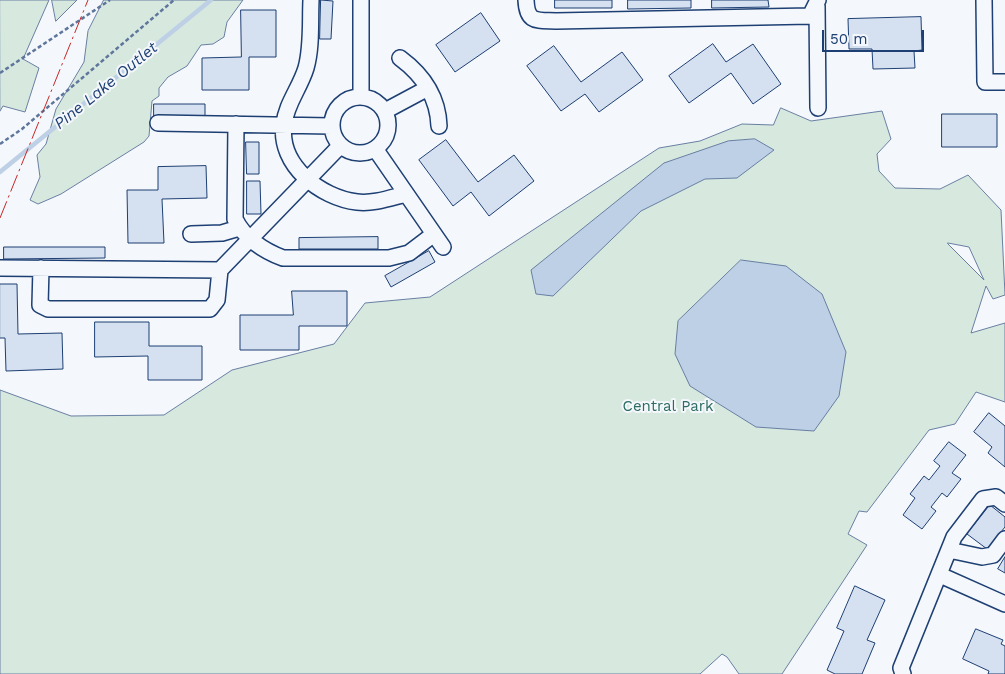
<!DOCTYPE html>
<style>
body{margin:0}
#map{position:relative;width:1005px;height:674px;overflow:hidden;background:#f4f7fb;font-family:"Work Sans",sans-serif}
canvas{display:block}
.scale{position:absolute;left:822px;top:30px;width:102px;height:22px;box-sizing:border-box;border:2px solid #1d3f73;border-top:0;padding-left:6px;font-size:15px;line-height:18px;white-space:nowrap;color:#1d3f73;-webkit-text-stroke:4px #f4f7fb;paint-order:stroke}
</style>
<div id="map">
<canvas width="1005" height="674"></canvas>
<div class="scale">50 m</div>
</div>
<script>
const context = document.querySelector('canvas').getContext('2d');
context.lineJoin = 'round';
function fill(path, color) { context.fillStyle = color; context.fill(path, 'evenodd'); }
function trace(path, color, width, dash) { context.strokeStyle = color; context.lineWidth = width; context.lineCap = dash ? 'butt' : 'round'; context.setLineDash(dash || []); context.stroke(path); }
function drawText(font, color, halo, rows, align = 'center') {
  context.font = font + ' "Work Sans",sans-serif'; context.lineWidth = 4; context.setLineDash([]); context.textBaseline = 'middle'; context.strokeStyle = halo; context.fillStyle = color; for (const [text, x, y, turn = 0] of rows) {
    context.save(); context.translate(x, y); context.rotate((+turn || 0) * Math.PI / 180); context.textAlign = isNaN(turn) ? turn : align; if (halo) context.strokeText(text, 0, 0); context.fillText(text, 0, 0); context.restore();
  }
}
const green = new Path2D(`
 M0,0H49L23,59L39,68L25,112L3,106L0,111Z
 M52,0H77L56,21Z
 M104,0H243L227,22L224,37L213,44L201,45L187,66L168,77L159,88V96L152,101L149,136L144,142L61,194L38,204L30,200L40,177L37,155L46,144L56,109L84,62L88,31Z
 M781,108L811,121L882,111L891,139L877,154L879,171L895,188L940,189L968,175L1001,210L1005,295L993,299L986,286L971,333L1005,323V402L976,392L955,424L929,430L867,512L859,511L848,534L867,545L782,674H739L727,657L722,654L700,674H0V390L71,416L164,415L232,370L334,344L365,303L430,297L659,148L700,141L742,124L773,125ZM948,243L969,247L984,280L948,244Z`);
const water = new Path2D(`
 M755,139L774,150L737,178L705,179L641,211L553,296L536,294L531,270L664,163L728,141Z
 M741,260L786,266L822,294L846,352L839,396L814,431L756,427L690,386L675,354L678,321Z`);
const stream = new Path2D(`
 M0,172L211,0`);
const building = new Path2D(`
 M321,0L333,1L331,39H320Z
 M555,0H612V8H555Z
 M628,0H691V8L628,9Z
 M712,0H768L769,7L712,8Z
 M241,10H276V57H249V90H202V58L241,57Z
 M481,13L500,41L455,72L436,45Z
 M921,17L922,50L914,51L915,68L873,69L872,49H849L848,19Z
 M713,44L726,62L753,44L781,84L753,104L731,73L689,103L669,76Z
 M554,46L581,82L622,52L643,80L599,112L585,94L561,111L527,66Z
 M154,104H205V116H154Z
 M942,114H997V147H942Z
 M446,140L478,182L514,155L534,181L489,216L471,192L453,206L419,160Z
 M246,142H259V174H247Z
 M206,166L207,198L162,199L164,243H128L127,190H158V167Z
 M247,181H260L261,214H247Z
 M378,237V249H299V238Z
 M4,247H105V258L4,259Z
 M429,251L435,262L391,287L385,276Z
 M0,284H17L18,334L62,333L63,369L6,371L5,338H0Z
 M292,291H347V326H299V350H240V315H293Z
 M95,322H149V346H202V380H148V356L95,357Z
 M989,413L1005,426V467L988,453L992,447L974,432Z
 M949,442L966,455L952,473L961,479L947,497L942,493L931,507L936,511L922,529L903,515L915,498L910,494L924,476L929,480L940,466L934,461Z
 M990,505L1005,517V527L987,549L967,534Z
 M1005,557V573L998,569Z
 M855,586L885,600L867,640L875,643L862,674H835L827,670L844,631L837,628Z
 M976,629L1003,640L1001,644L1005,646V674H988L989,671L963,659Z`);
const path = new Path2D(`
 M0,73L110,0
 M0,144L22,129L174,0`);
const minor = new Path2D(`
 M311,0C310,22 312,47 306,68C300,88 286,104 284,124C278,165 321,198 357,202C373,204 390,198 406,194
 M361,0V96
 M526,0C527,23 536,20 556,21L810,16L818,0
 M984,0L985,82H1005
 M817,6L818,108
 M400,58C423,75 438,96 439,126
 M332 125a28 28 0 1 1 56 0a28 28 0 1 1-56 0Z
 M385,111L428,88
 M158,123L331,126
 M236,124L235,219C244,238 264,251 283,258H389L409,253L434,234
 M376,150L443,247
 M191,234L222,233L239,228
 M0,268L220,270L340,146
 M41,268L40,305L48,309H210L217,300L220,270
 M949,550L982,557L993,555L1005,539
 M940,575L1005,604
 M903,674L901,668L954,537L983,499L996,497L1005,504`);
const power = new Path2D(`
 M0,218L88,0`);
const parkNames = [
 ["Central Park",668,407]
];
const waterNames = [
 ["Pine Lake Outlet",106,86,-39]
];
fill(green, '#d7e8df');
trace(green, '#687fa3', 1);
fill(water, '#bed0e5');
trace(water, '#687fa3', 1);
trace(stream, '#bed0e5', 4.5);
fill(building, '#d5e0f0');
trace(building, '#1d3f73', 1);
trace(minor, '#1d3f73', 18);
trace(path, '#5e769c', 2.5, [4, 2.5]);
trace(minor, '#f4f7fb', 15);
trace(power, '#c62828', 1, [18, 4, 2.5, 4]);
drawText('15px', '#2c6c60', '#f4f7fb', parkNames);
drawText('italic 16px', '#1d3f73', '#f4f7fb', waterNames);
</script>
